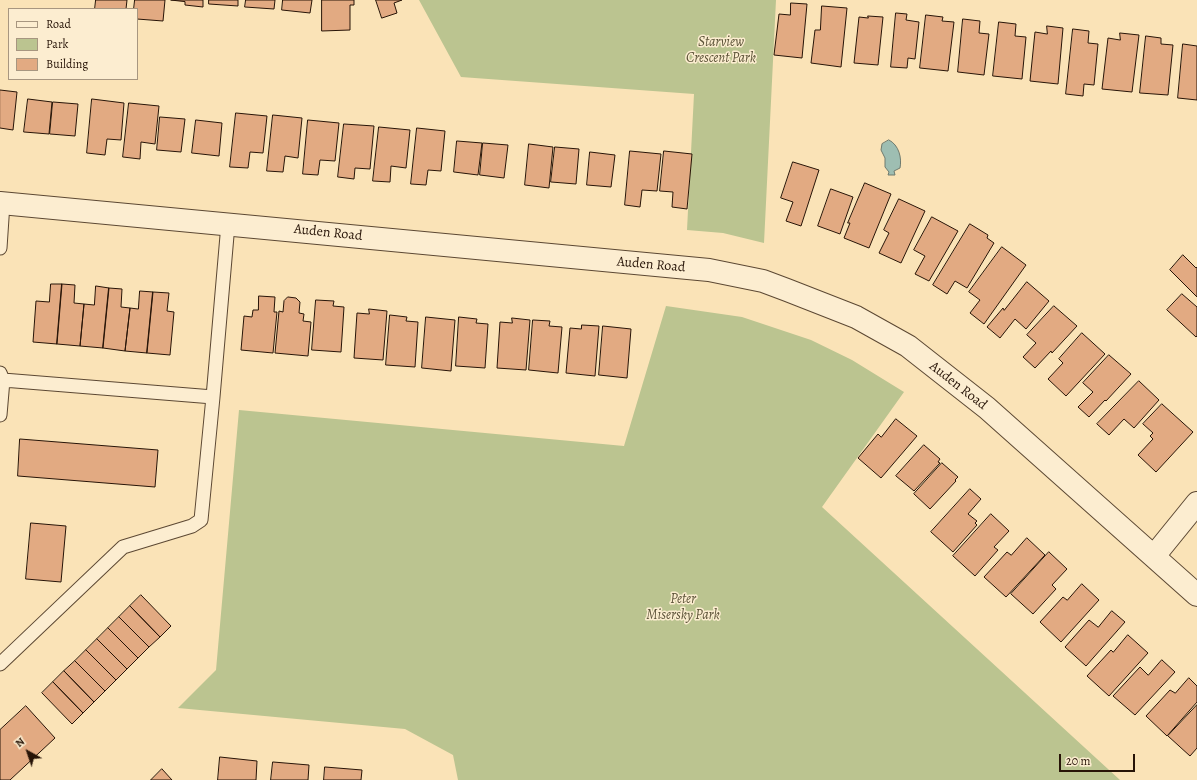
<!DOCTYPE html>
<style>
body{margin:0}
#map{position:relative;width:1197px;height:780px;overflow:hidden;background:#fae3b7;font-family:Alegreya,serif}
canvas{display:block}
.legend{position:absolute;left:8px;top:8px;width:130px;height:72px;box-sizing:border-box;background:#fcedd0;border:1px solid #a79680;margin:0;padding:5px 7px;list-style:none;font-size:12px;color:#271407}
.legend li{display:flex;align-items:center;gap:8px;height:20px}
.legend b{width:20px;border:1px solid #a79680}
.north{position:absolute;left:8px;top:732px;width:40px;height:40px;-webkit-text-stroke:3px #fcedd0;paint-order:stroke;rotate:320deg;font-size:11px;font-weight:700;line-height:16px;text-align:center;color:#271407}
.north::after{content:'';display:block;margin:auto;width:14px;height:18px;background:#271407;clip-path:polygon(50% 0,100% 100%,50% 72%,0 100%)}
.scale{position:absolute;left:1059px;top:754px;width:76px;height:18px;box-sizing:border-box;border:2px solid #271407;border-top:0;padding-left:5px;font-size:12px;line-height:14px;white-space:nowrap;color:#271407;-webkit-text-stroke:3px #fcedd0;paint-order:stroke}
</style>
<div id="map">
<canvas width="1197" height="780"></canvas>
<ul class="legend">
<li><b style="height:5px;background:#fcedd0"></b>Road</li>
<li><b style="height:11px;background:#bbc490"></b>Park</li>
<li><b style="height:11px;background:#e2aa82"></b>Building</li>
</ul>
<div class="north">N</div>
<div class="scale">20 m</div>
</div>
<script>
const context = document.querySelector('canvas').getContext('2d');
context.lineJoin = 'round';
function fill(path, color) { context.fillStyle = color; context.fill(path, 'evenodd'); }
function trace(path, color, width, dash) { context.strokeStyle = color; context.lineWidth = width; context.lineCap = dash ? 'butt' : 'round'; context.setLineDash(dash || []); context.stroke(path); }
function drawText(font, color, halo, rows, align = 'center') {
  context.font = font + ' Alegreya,serif'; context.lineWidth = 3; context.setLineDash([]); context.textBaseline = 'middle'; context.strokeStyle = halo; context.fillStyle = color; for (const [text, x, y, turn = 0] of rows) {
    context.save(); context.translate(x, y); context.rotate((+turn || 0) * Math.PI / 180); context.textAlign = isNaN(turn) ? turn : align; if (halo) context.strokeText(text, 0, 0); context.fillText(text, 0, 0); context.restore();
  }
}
const green = new Path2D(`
 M419,0H776L764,243L723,233L687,230L694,94L461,77Z
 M666,306L742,317L811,340L852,360L904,392L822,507L1120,780H458L453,755L405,729L178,708L216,670L239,410L624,446Z`);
const water = new Path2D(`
 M889,140C899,145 902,158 900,168L894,171L895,175H888L889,172L885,167V158L881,150L882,144Z`);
const building = new Path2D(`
 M96,0H127L126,9H95Z
 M135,0H165L163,21L137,19V9H134Z
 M171,0H203V7L185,5V2Z
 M209,0H238V6L209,4Z
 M246,0H275L274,9L245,7Z
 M283,0H312L310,13L282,10Z
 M322,0H354V5H350V30L322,31Z
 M376,0H402L394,3L397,13L382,18Z
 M791,3L807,4L802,58L774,55L779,14L790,15Z
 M822,6L847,8L841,67L811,63L815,30H820Z
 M896,13L907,14L906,20L919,22L915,59L908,58L907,68L891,67Z
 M926,15L943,17L942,21L954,22L948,71L920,68Z
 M868,16L883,17L878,65L854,63L859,17L868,18Z
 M963,19L980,21L979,33L989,34L984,75L958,72Z
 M999,22L1016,24L1015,36L1026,37L1022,79L993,76Z
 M1047,26L1063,28L1058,84L1030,81L1035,32L1047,34Z
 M1073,29L1089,31L1088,43L1098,44L1094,85L1084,84L1083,96L1066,94Z
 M1120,33L1139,35L1132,92L1102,89L1108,38L1120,40Z
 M1146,36L1161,38V44L1173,45L1168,95L1140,93Z
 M1183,44L1197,46V100L1178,98Z
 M0,90L17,92L13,130L0,128Z
 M28,99L52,102L49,134L24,132Z
 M92,99L124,103L121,140L107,139L105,155L87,153Z
 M53,102L78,104L75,136L50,134Z
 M129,103L159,106L155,144L141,142L140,159L123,157Z
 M236,113L267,116L263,153L250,152L248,168L230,167Z
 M273,115L302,118L298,158L285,156L283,172L267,171Z
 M160,117L185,119L181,152L157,150Z
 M196,120L222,123L219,156L192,153Z
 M308,120L339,123L335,161L320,160L318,175L303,174Z
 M344,124L374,126L370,169L355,168L354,179L338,177Z
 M379,127L410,130L406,168L391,166L390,182L373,181Z
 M417,128L445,131L441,171L428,170L426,185L411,184Z
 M457,141L482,143L478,175L454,172Z
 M483,143L508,145L504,178L480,175Z
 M529,144L553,147L549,188L525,185Z
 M555,147L579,149L576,184L551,182Z
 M630,151L661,154L657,191L642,190L640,207L625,205Z
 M664,151L692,154L687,209L672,207L673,192L660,191Z
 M590,152L615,155L611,187L587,185Z
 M793,162L819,170L801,226L786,221L793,202L781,198Z
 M865,183L891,194L869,248L844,238L850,223H848Z
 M831,189L853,197L840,234L818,226Z
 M899,199L925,211L901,263L879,253L889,233L884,230Z
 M932,217L958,231L929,281L915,274L925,256L914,250Z
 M970,224L988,235L987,238L994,243L967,288L955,281L947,294L933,285Z
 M1002,247L1026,265L984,324L970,313L980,300L969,292Z
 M1183,255L1196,268L1197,267V297L1170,270Z
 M1027,282L1049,301L1026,329L1015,319L1000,338L987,327L1003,308L1004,310Z
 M51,284H62L57,344L33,342L36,301L49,302Z
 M62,284L75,285L74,303L84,304L80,346L57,344Z
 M96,286L109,288L103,348L80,346L84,304L94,305Z
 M109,288L122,289L121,307L130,308L125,351L103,348Z
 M140,291L153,292L147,353L125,351L130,308L138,309Z
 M153,292L169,293L167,311L174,312L170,355L147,353Z
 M1182,294L1197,307V336L1196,337L1167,310Z
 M259,296L275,297L274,312H277L273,353L241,350L244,316L252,317L253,310H258Z
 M288,297L296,298L300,302L299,313L304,314L303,321L311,322L308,356L275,353L279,311L283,312L284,301Z
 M316,300L334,301L333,306L344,307L341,352L312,350Z
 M1054,306L1077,326L1052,353L1051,351L1035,368L1023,357L1036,343L1027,335Z
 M369,309L387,311L383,360L354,358L357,313L369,314Z
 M390,315L407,317L406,321L418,322L415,367L386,365Z
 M426,317L455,320L451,371L422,368Z
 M459,317L477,319L476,323L488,324L485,368L456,366Z
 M512,318L530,320L526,370L497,368L500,322L512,323Z
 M533,320L550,321L549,326L562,327L558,373L529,370Z
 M582,325L599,326L595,376L566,373L570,328L581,329Z
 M603,326L631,329L627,378L599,375Z
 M1082,333L1105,354L1066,396L1048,379L1063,363L1059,359Z
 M1109,355L1131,374L1106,401L1105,400L1089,417L1078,407L1093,392L1083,383Z
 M1139,381L1159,400L1134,428L1124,419L1109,435L1097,424Z
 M1162,404L1193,432L1156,472L1138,455L1153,439L1150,436L1153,433L1143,424Z
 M896,419L917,436L881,478L858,458L878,434L881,437Z
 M20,439L158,450L155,487L18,476Z
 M924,445L940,459L938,462L940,463L914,491L896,476Z
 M942,463L958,477L955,480L956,481L930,509L914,494Z
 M970,489L981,499L968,514L977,521L975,523L977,525L953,552L931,532Z
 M991,514L1009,531L994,547L998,550L975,576L953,556Z
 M31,523L66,526L61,582L26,579Z
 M1027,538L1045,555L1006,597L984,577L1007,552L1011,555Z
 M1049,552L1067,569L1052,585L1056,589L1033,614L1011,594Z
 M1082,584L1099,600L1061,642L1040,622L1063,597L1067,600Z
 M141,595L171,626L160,637L130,606Z
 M130,606L160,637L149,647L119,617Z
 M1112,611L1125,622L1086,666L1065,647L1089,620L1098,627Z
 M119,617L149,647L138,658L108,628Z
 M108,628L138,658L127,669L97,639Z
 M1128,635L1148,653L1109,696L1087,676L1111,650L1113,652Z
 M97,639L127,669L116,680L86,650Z
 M86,650L116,680L105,691L75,661Z
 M1162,660L1175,672L1135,715L1113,696L1140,667L1148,675Z
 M75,661L105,691L94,702L64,671Z
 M64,671L94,702L83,713L53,682Z
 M1189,678L1197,686V702L1167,736L1146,716L1170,690L1175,693Z
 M53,682L83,713L72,724L42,693Z
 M1197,705V748L1190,756L1168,736Z
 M26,706L55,738L10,780H0V730Z
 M220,757L257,761L256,780H218Z
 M273,762L309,765L308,780H271Z
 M325,767L362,770L361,780H324Z
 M162,769L172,780H151Z`);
const lane = new Path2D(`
 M0,248L3,203
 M0,373L3,380L0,415
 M3,380L213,397L228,224
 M0,664L123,547L192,526L201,520L213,397`);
const street = new Path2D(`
 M0,203L709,270L763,281L787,290L856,317L908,346L987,408L1197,595
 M1154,556L1197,503`);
const parkNames = [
 ["Starview",721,43],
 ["Crescent Park",721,59],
 ["Peter",683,600],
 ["Misersky Park",683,616]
];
const streetNames = [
 ["Auden Road",328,233,6],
 ["Auden Road",651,265,5],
 ["Auden Road",958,386,38]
];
fill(green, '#bbc490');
fill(water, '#9ebeb2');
trace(water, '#6e7a6e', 1);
fill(building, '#e2aa82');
trace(building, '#271407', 1);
trace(lane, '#5c4833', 15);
trace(street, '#5c4833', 24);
trace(lane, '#fcedd0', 13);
trace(street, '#fcedd0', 22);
drawText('italic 14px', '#5b5237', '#fcedd0', parkNames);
drawText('14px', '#271407', '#fcedd0', streetNames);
</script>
